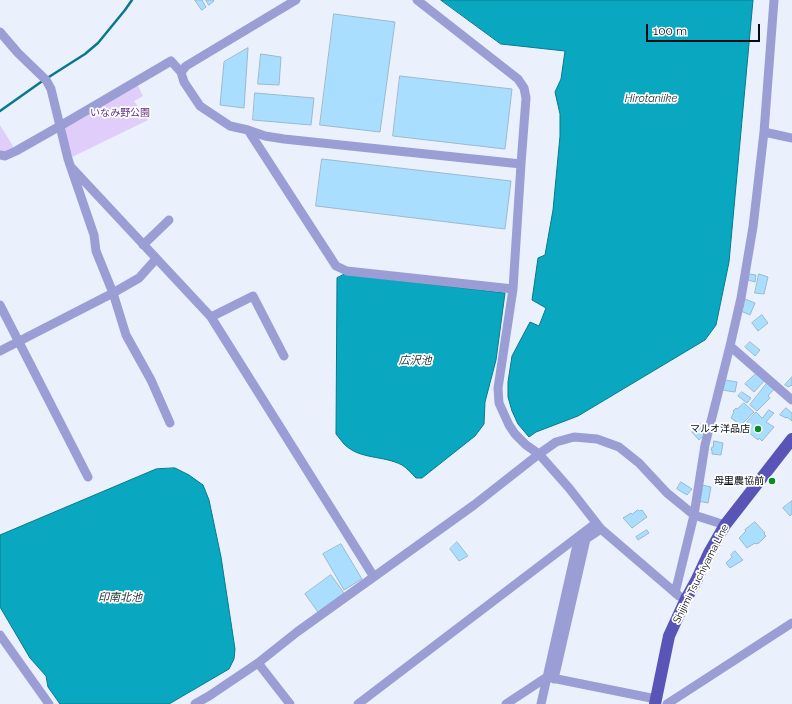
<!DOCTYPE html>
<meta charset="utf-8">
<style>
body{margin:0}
#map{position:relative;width:792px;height:704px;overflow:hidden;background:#eaf1fc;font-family:Raleway,sans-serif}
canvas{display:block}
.scale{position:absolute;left:646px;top:24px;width:114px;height:18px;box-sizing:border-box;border:2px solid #060c15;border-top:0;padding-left:5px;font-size:12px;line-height:14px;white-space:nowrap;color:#060c15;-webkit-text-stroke:3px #fff;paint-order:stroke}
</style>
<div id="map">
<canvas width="792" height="704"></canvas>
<div class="scale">100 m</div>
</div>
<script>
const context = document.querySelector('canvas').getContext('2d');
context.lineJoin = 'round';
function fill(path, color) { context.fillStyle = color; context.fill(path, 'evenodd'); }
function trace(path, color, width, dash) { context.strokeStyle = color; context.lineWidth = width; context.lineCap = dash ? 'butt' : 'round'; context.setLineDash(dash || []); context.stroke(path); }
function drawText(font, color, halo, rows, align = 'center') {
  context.font = font + ' Raleway,"Noto Sans JP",sans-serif'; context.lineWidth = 3.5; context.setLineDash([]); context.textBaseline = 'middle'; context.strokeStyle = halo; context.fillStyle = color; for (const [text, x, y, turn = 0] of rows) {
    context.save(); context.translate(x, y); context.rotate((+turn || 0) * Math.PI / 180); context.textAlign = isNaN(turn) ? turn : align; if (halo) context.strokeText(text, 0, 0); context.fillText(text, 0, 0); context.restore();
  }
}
const green = new Path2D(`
 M136,82L143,96L134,101L148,120L68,159L60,126Z
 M0,125L16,151L0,155Z`);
const water = new Path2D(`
 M441,0H753L729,262L716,325L705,340L578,416L536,432L529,437L518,424L512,411L508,397V382L512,356L530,322L539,326L546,308L532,300L538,258L545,255L553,210L560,136V114L555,92L561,79L565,51L501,44Z
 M345,274L505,293L496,360L485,402L484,424L475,436L422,478H416C412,474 407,468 402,465C383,455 360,460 344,444C341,441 339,437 336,434L337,278Z
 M175,468L189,475L203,485L209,500L221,557L235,649L234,659L229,669L169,704H60L48,687L46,676L30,658L0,607V535L156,469Z`);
const stream = new Path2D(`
 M0,111L41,82L85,54L98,43L125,10L132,0`);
const building = new Path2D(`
 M195,0H202L206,7L202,10Z
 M206,0H213L214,1L209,5Z
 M334,14L395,22L380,132L320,125Z
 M248,48L244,108L220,105L224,62Z
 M261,54L281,57L279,85L258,84Z
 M400,76L512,89L505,149L393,136Z
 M255,93L314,98L311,125L253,120Z
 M322,159L511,181L505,229L316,206Z
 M749,274L756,275L755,282L748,280Z
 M759,274L768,277L764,294L755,293Z
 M745,299L755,303L750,315L741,311L744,305L743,304Z
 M762,315L768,323L758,331L752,323Z
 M750,342L760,350L755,356L745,347Z
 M758,372L766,379L754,392L745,384Z
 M792,377V386L791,385L789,387L785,385Z
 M725,380L737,382L735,392L722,390Z
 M768,382L775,388L768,396L770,398L757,411L750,405Z
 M742,392L751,398L747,403L738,396Z
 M744,403L754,412L741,425L731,418L734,412L733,411L736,408L737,409Z
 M786,408L792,413V421L787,417L786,418L780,415Z
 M769,410L774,413L766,422L774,427L762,441L759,438L758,440L742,427L756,412L762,418Z
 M701,424L708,432L699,440L692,432Z
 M714,441L723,443L721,455L712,454V450H711L712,447H713Z
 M681,482L692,489L687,495L677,489Z
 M702,485L711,487L708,503L698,501Z
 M792,501V514L790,516L783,508Z
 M638,510L639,511L642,510L647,517L632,528L623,518L631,513L632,514Z
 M755,522L765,533L764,534L766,536L759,543L756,544L755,543L747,548L739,538L746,531L745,530Z
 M647,530L649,533L638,540L636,537Z
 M457,542L468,556L459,561L450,549Z
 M341,544L362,579L344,590L323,554Z
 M735,551L743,560L730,568L726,563L732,557L731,555Z
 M331,575L344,593L318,612L305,594Z`);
const minor = new Path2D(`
 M296,0L186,66L181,72L184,82L200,106L230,126L248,130L265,136L284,139L521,164L526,98L524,88L518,79L417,0
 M0,32L18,53L46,80L51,89L68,159L94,235L96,251L113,293L126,335L151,380L170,423
 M248,130L336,266L347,271L513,289
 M764,132L792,138
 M0,155L5,156L16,151L60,126L171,61L181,72
 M521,164L513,289L498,388L499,403L509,425L515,434L526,445L539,454L569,488L601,529L679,596
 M72,168L211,317L374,577
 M143,245L169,220
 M0,305L88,477
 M211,317L253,296L284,356
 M730,346L792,400
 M0,351L113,293L139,278L156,259
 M675,593L694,515L705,445L730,346L741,298L753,227L764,132L774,0
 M0,635L49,704
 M258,663L290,704
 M554,679L586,539L601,529
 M195,704L209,696L258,663L297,632L474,505L539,454L556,442L574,437L597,439L619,447L639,463L667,493L694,515L725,525
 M358,704L596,523
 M506,704L547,677L656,699
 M541,704L579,536
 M667,704L792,623`);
const major = new Path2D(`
 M655,704L669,636L685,601L696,581L709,553L725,525L792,439`);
const markers = [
 [758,429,4,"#048f20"],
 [772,481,4,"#048f20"]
];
const parkNames = [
 ["いなみ野公園",120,113]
];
const poiNames = [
 ["マルオ洋品店",750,429],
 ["母里農協前",764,481]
];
const streetNames = [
 ["Shijimi Tsuchiyama Line",701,574,-63]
];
const waterNames = [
 ["Hirotaniike",651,99],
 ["広沢池",415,361],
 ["印南北池",120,598]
];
fill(green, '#e0cdfa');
fill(water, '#09a8c0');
trace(water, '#08798d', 1);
trace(stream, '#08798d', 2.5);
fill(building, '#aadefe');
trace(building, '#9bb9cd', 1);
trace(minor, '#9b9ed5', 9);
trace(major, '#5955b6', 12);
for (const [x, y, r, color] of markers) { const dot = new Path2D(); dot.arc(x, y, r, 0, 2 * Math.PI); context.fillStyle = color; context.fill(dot); trace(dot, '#fff', 1.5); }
drawText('10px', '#5e2f8a', '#fff', parkNames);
drawText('10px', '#060c15', '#fff', poiNames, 'right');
drawText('10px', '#060c15', '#fff', streetNames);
drawText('italic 11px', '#193034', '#fff', waterNames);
</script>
